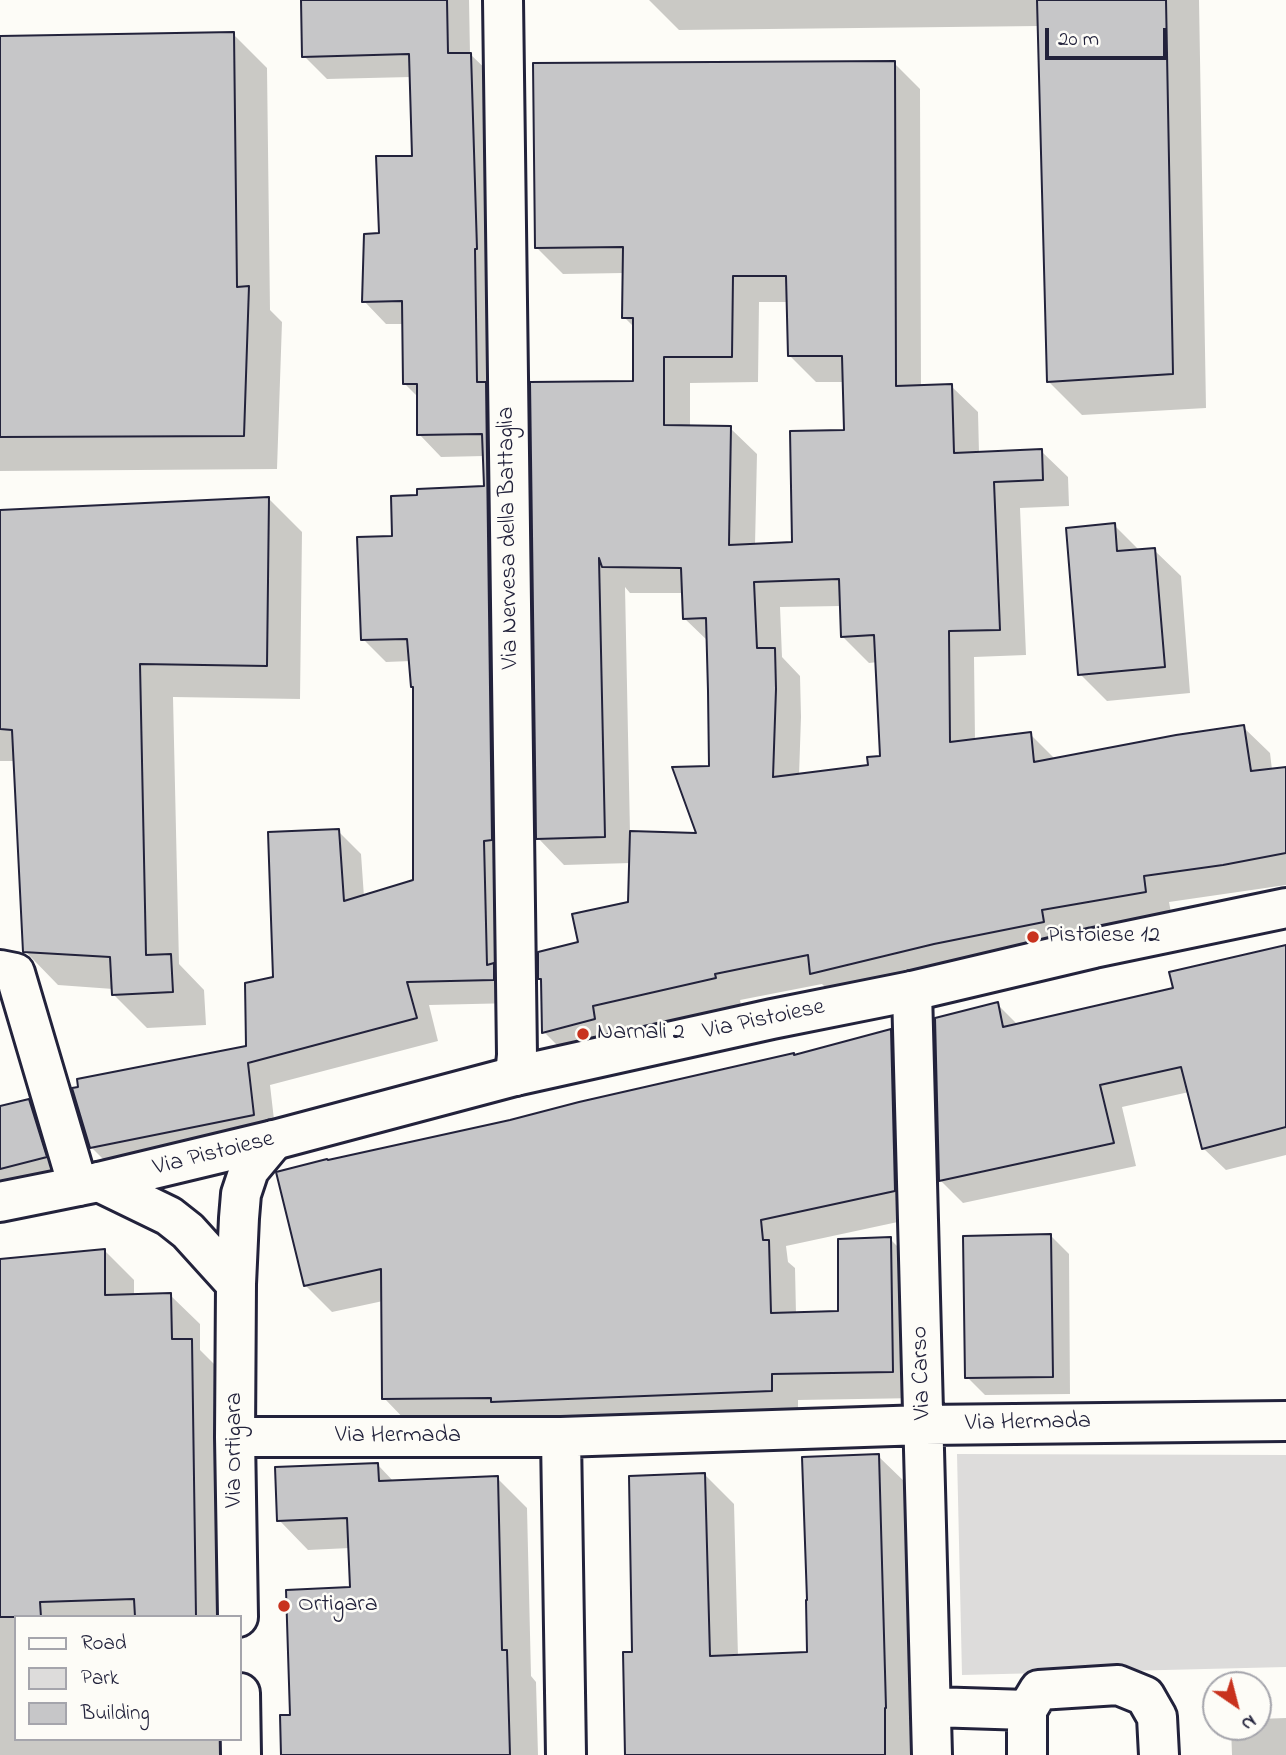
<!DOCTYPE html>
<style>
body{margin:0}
#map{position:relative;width:1286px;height:1755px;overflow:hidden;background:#fdfcf7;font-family:"Indie Flower",sans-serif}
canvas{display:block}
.legend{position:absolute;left:14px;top:1615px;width:228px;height:126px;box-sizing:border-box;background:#fdfcf7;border:2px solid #a5a5ac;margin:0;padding:9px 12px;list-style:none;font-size:21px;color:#22223b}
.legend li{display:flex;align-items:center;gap:14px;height:35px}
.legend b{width:35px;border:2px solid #a5a5ac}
.north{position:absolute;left:1202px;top:1671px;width:70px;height:70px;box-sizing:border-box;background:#fdfcf7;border:2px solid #a5a5ac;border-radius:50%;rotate:145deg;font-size:19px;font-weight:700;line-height:28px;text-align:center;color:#22223b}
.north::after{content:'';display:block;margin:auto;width:24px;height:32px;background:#c8321e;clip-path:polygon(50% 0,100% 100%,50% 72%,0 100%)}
.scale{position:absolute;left:1045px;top:28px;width:122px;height:32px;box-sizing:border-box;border:4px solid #22223b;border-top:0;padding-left:9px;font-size:21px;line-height:24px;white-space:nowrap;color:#22223b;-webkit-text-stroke:5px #fdfcf7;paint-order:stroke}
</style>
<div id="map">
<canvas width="1286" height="1755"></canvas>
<ul class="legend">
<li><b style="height:9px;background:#fdfcf7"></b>Road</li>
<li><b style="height:19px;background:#dddcdb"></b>Park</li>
<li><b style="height:19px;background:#c6c6c8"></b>Building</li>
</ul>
<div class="north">N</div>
<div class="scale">20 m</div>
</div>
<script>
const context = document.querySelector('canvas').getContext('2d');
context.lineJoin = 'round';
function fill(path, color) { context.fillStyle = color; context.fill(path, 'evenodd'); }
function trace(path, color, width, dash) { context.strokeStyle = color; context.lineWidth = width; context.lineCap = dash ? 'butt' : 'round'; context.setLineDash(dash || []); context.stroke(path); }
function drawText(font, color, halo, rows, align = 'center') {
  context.font = font + ' "Indie Flower",sans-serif'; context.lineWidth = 5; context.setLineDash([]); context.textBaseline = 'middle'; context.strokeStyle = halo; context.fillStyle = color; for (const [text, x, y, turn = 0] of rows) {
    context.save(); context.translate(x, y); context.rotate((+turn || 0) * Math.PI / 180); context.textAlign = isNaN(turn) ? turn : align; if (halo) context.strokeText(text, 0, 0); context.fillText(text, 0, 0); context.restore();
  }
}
const green = new Path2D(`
 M957,1454L1286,1455V1667L962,1675Z`);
const shadow = new Path2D(`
 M303,0H469L470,54L494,77L516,1003L429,1005L438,1041L270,1085L276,1137L114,1170L91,1147L247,1047L338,831L361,854L364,897L415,881V689L411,661L386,662L363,639L394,537L419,497L485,488L484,456L441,457L419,434L418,397L405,384L404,324H386L364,301L414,157L411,77L327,79L304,56Z
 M649,0H1199L1206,408L1082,415L1048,381L1040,26L679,30Z
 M233,34L267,68L270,310L282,322L277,469L0,471V38Z
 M894,63L920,89L921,387L951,386L978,412L979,453L1041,451L1068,477L1069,506L1020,508L1026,655L974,657L975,740L1030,734L1056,760L1243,727L1270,753L1272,770L1286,768V885L1169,902L1172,918L838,1000L822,984L740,1000L741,1005L618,1032L620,1045L570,1058L544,1032L543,982L540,979L629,903L631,863L564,865L538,838L635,383V328L624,317V273L563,274L536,247ZM759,302H788L790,356L816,382H844L845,431L794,544L755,546L757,454L730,428L690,427V383L758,382ZM625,587L630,593H683L684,618L709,642L710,768L698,835L630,833ZM841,606L842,636L869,663L878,662L882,757L870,767L799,776L801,717L800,676L782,657L780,607Z
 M268,498L302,532L300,699L173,697L179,964L204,990L206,1025L147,1028L113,994V989L58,985L25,951L15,761H0V512Z
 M1114,525L1140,551L1154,550L1181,576L1190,693L1107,701L1080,674Z
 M1286,946V1155L1226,1170L1203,1148L1189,1092L1122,1107L1136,1166L963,1203L941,1181L936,1019L997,1004L1018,1025L1175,989Z
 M891,1031L917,1058L921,1217L786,1246L788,1262L795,1268L796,1314L840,1313L890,1239L917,1266L919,1398L798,1400V1417L410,1425L384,1398L383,1301L332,1312L305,1285L328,1162L794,1056Z
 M29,1101L47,1119L63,1175L0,1190V1108Z
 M1051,1236L1069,1254L1070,1394L985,1395L967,1377Z
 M105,1251L134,1280V1296L170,1295L200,1324V1350L220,1370L224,1617H16V1739H228V1755H0V1261Z
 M878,1456L908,1485L914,1755H627L634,1654L705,1475L734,1504L738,1657L809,1654Z
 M378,1465L394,1482L497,1478L527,1508L531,1676L536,1682L538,1755H284L292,1717L352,1589L350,1548L308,1550L279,1520Z
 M1286,1718V1755H1232L1231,1727H1258V1719Z`);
const building = new Path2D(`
 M301,0H447L448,53H471L477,249H475L477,382H486L492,840L484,841L487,965L494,963V980L407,982L417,1018L248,1063L254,1115L90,1148L72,1088L78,1087L77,1079L246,1046L245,983L273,977L268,832L339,829L344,901L413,880V687H411L407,639L361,640L357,537L392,536L391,496L417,495V489L484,486L482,434L417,435V384H403L402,301L362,302L364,234L379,233L376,156H412L409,54L302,57Z
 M1037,0H1166L1173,374L1047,382Z
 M234,32L237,287L249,286L244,436L0,437V36Z
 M895,61L896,386L952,384L954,453L1042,449L1043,480L994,482L1000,630L949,631L950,742L1031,732L1034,762L1176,735L1244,725L1251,771L1286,767V853L1223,865L1144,876L1146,892L1042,910L1044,922L934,944L810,974L808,955L715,974L716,978L593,1006L595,1019L542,1033L541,979H538V952L578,942L572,914L628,902L630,831L696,833L672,767L709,766L708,691L706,618L683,619L681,568L602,567L599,558L605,837L536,839L530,382L633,381V318H622L623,247L535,248L533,63ZM733,276H786L788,356H842L844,430L790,431L792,542L729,545L731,426L664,425V357H732ZM839,579L841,637L874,635L880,756L867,757L868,765L773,777L776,689L775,648H757L754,582Z
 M269,497L267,666L140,664L146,955L171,954L173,992L112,995L110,957L23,952L12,730L0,729V510Z
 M1115,523L1117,551L1155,548L1165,667L1078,675L1066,528Z
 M1286,945V1127L1202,1149L1181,1067L1100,1085L1114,1143L939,1181L935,1018L998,1002L1003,1027L1173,988L1169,972Z
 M891,1029L895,1191L761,1220L763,1240H769L771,1313L838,1311V1239L891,1237L893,1372L772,1374V1391L491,1402V1398L382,1399L381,1269L304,1286L276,1172L327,1159L328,1160L510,1120L579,1102L794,1053V1055Z
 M29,1099L47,1157L0,1169V1106Z
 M1051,1234L1053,1377L965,1378L963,1236Z
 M105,1249V1295L171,1293L172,1339H192L196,1617H135L134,1599L40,1602L41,1617H0V1259Z
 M879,1454L886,1708H885V1755H625L623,1652H632L629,1476L705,1473L710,1656L807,1652L806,1600H807L802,1457Z
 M378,1463L379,1481L498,1476L502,1650H507L510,1755H281L280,1715H290L286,1590L350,1587L347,1518L277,1521L275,1467Z`);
const minor = new Path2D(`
 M503,0L517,1055L515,1076
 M0,970L15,973L78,1186
 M912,991L932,1755
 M99,1182L169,1216L188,1231L236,1284
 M235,1437H561L924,1425L1286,1421
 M561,1437L566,1755
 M238,1617L235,1437L236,1284L239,1218L241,1194L249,1170L274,1140
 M240,1693L241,1755
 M932,1707L1027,1710
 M1027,1755V1710L1039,1690L1118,1685L1145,1696L1157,1717L1159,1755`);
const major = new Path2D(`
 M0,1202L99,1182L274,1140L515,1076L772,1019L912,991L1094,948L1286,908`);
const markers = [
 [1033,937,7,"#c8321e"],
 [583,1034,7,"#c8321e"],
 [284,1606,7,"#c8321e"]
];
const streetNames = [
 ["Via Nervesa della Battaglia",510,538,-91],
 ["Via Pistoiese",764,1021,-12],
 ["Via Pistoiese",214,1155,-14],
 ["Via Carso",923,1373,-92],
 ["Via Hermada",1028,1424,-1],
 ["Via Hermada",398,1437],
 ["Via Ortigara",236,1450,-90]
];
const poiNames = [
 ["Pistoiese 12",1047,937],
 ["Narnali 2",597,1034],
 ["Ortigara",298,1606]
];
fill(green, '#dddcdb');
fill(shadow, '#0003');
fill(building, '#c6c6c8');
trace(building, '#22223b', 2);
trace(minor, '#22223b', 44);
trace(major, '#22223b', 44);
trace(minor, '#fdfcf7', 38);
trace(major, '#fdfcf7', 38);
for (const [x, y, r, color] of markers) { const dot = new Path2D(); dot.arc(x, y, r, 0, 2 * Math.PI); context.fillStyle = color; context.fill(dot); trace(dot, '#fdfcf7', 2.5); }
drawText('24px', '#22223b', '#fdfcf7', streetNames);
drawText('24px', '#22223b', '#fdfcf7', poiNames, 'left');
</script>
